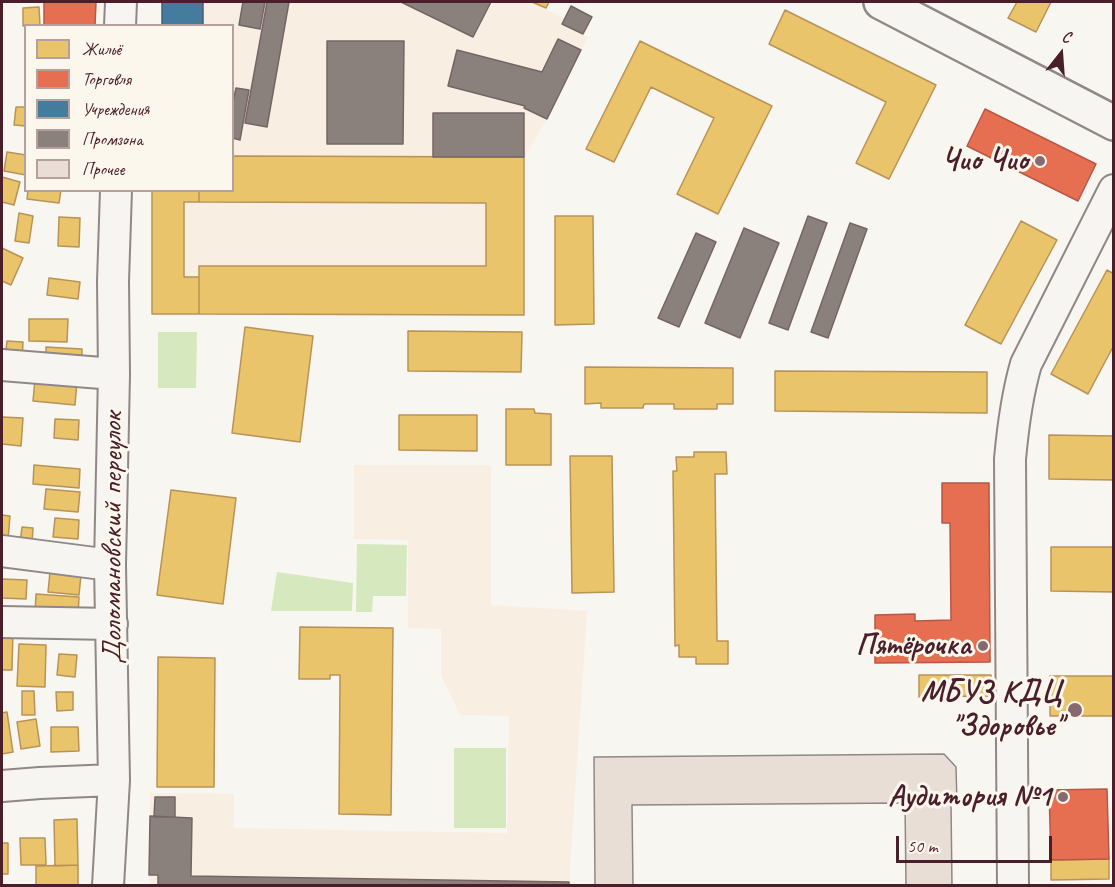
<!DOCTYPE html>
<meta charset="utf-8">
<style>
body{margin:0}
#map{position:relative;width:1115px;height:887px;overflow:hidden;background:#f8f6f0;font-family:Caveat,sans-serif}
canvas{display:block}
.frame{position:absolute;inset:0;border:3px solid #4a1f2b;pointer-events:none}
.legend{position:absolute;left:24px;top:24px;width:210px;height:168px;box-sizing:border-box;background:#fbf7ec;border:2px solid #b4a19f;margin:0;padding:8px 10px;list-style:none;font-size:18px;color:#4a1f2b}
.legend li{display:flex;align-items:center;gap:12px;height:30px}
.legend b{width:30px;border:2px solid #b4a19f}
.north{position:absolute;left:1031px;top:24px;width:60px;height:60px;-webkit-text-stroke:4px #fbf7ec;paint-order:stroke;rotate:17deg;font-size:16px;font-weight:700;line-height:24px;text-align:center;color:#4a1f2b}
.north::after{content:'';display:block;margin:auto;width:21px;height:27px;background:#4a1f2b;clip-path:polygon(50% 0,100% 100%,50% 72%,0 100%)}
.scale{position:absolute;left:896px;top:836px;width:156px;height:27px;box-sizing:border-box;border:3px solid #4a1f2b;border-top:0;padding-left:8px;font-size:18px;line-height:21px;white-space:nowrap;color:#4a1f2b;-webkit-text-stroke:4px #fbf7ec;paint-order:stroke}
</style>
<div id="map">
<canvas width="1115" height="887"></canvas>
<div class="frame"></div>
<ul class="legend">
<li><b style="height:16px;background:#e9c46a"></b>Жильё</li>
<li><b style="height:16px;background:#e76f51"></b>Торговля</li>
<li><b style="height:16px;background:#457b9d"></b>Учреждения</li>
<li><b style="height:16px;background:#8a817c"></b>Промзона</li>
<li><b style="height:16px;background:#e9ded6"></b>Прочее</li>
</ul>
<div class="north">С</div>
<div class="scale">50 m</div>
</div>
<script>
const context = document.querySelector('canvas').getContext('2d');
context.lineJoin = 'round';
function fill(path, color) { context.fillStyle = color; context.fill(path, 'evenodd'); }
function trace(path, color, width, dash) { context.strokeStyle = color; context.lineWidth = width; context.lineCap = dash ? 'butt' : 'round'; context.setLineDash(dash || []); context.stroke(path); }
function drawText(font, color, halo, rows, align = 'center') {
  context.font = font + ' Caveat,sans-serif'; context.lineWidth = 6; context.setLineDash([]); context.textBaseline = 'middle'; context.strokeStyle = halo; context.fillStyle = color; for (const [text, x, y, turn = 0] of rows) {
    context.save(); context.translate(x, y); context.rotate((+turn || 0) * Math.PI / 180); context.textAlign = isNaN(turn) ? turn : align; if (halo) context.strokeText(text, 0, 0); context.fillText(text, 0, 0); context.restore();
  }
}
const built = new Path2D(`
 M162,2H531L566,19L564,26L588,37L547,119L524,157V315L152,314V191L232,190V26L162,25Z
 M354,465H491V605L587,611L569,885L149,886L150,793L234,794V828L507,833L509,716L460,715L441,675V629L408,628V540L354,539Z`);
const green = new Path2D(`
 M158,332H197L196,388H158Z
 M357,544L407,545L406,596H373L372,612H356Z
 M277,572L353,583L352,611H271Z
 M454,748H506V828H454Z`);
const homes = new Path2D(`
 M532,2H549L546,8Z
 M1017,2H1051L1036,32L1008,18Z
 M39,7L40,26H23V8Z
 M785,10L936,85L889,179L856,163L886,102L769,44Z
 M640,41L772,106L718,214L677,194L714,118L651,87L614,162L586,149Z
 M16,107H26V126L14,125Z
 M7,152L26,155V175L4,171Z
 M232,156L524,157V315L199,314V266H486V203L199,202V190H232Z
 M2,177L20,182L14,205L2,202Z
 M28,190H61L59,203L27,199Z
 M152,190H199V202H184V277H199V314H152Z
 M19,213L33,216L29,243L15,241Z
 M555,216H593L594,324L555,325Z
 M59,217L80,218L79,247L58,246Z
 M1021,221L1057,240L1001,344L965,325Z
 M2,248L23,258L11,285L2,281Z
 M1107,270L1114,274V345L1088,394L1051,374Z
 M49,278L80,282L78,299L47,295Z
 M29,319H68L67,342L29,341Z
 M245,327L313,336L300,442L232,433Z
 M408,331L522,332L521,372L408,371Z
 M7,341L23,342L22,360L5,359Z
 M46,347L82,349V366L46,365Z
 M585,367L733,368V404H717V409H674V404H644L643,408H601V403L585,404Z
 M775,371L987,372V413L775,411Z
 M35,379L77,382L75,405L33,401Z
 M506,409H534L535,413L551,414V465H506Z
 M399,415H477V451L399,450Z
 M2,417L23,418L21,446L2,444Z
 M55,419L79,420L78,440L54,438Z
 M1049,435L1114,436V480L1049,479Z
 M694,452H726L727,474H715L717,641H728V664H696V657H679V645L675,646L673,471H677L676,457H694Z
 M570,456H612L614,592L572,593Z
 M34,465L80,469L79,488L33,484Z
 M46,489L80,492L78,512L44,509Z
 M171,490L236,498L223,604L157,595Z
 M2,515L10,516L8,540H2Z
 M55,518L79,520L78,539L53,537Z
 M22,527L33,528L32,544L20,543Z
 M1051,547H1114V592L1051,591Z
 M50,572L81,575L79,595L48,592Z
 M2,579L27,580L26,599L2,598Z
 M36,594L79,597L78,617L35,614Z
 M300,627L393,628L391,815L339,814L340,675H330V679H299Z
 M2,630H13L12,670H2Z
 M19,644L46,645L45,687L17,686Z
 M59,654L77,655L75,677L57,675Z
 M158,657L215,658L214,787H157Z
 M919,675H991V696L919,697Z
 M1050,676H1114V716H1050Z
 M22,691H34L35,715H22Z
 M56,692H73V710L57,711Z
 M7,712L13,752L2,754V713Z
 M36,719L40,746L21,749L17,722Z
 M51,727H78L79,751L51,752Z
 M77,819L78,865L55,866L54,820Z
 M20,838H45L46,865H21Z
 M2,843H8V874H2Z
 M1109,859V879L1051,880V860Z
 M78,865V885L36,886V866Z`);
const shops = new Path2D(`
 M44,2H96L95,26H44Z
 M985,109L1096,164L1078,201L967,146Z
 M942,483H989L990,662L875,663V615L915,614V621L951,620L950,523H942Z
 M1107,789L1109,859L1051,860L1049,790Z`);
const public = new Path2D(`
 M162,2H203V26H162Z`);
const industry = new Path2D(`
 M243,2H265L260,29L239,25Z
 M267,2H289L267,127L245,123Z
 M401,2H491L473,37Z
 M571,6L592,17L583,34L562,24Z
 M558,39L581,50L547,119L524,108L525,106L448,86L457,50L542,72Z
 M327,41H404L403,144H327Z
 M236,88L249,90L240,140L232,138V107Z
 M433,113H524V157H433Z
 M808,216L827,223L788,330L769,323Z
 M850,223L867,229L828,338L811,332Z
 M744,228L779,243L740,338L705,323Z
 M696,233L716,242L679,327L658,318Z
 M155,797H175V817H154Z
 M150,816L192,818L191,876L569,882V886H158V875H149Z`);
const building = new Path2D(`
 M944,754L956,767L957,804H951L952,886H906L905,803L632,805L633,886H595L594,757Z`);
const minor = new Path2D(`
 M120,26L121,2
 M2,365L114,374
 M2,551L110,565
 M2,622L112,624
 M2,786L40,783L114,780
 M108,886L114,780L110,565L114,374L113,281L116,190
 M1013,886L1010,459C1013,426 1017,395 1026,364L1114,190`);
const major = new Path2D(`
 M881,2L1114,123`);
const markers = [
 [1040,161,6,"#876a70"],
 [983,646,6,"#876a70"],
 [1075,710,8,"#876a70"],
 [1063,797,6,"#876a70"]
];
const poiNames = [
 ["Чио Чио",1028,161],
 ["Пятёрочка",971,646],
 ["МБУЗ КДЦ",1062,693],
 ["\"Здоровье\"",1062,727],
 ["Аудитория №1",1051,797]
];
const streetNames = [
 ["Доломановский переулок",113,538,-90]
];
fill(built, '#f9eee2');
fill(green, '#d6e8be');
fill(homes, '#e9c46a');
trace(homes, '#b99257', 1.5);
fill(shops, '#e76f51');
trace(shops, '#b85746', 1.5);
fill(public, '#457b9d');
trace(public, '#465f7b', 1.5);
fill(industry, '#8a817c');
trace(industry, '#776464', 1.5);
fill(building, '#e9ded6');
trace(building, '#918787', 1.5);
trace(minor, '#918787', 34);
trace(major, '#918787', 38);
trace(minor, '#f6f5f1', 30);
trace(major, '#f6f5f1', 33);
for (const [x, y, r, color] of markers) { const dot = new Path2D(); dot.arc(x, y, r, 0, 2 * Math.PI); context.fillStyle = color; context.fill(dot); trace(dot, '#fbf7ec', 2); }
drawText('bold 30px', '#4a1f2b', '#fbf7ec', poiNames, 'right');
drawText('30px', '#4a1f2b', '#fbf7ec', streetNames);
</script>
